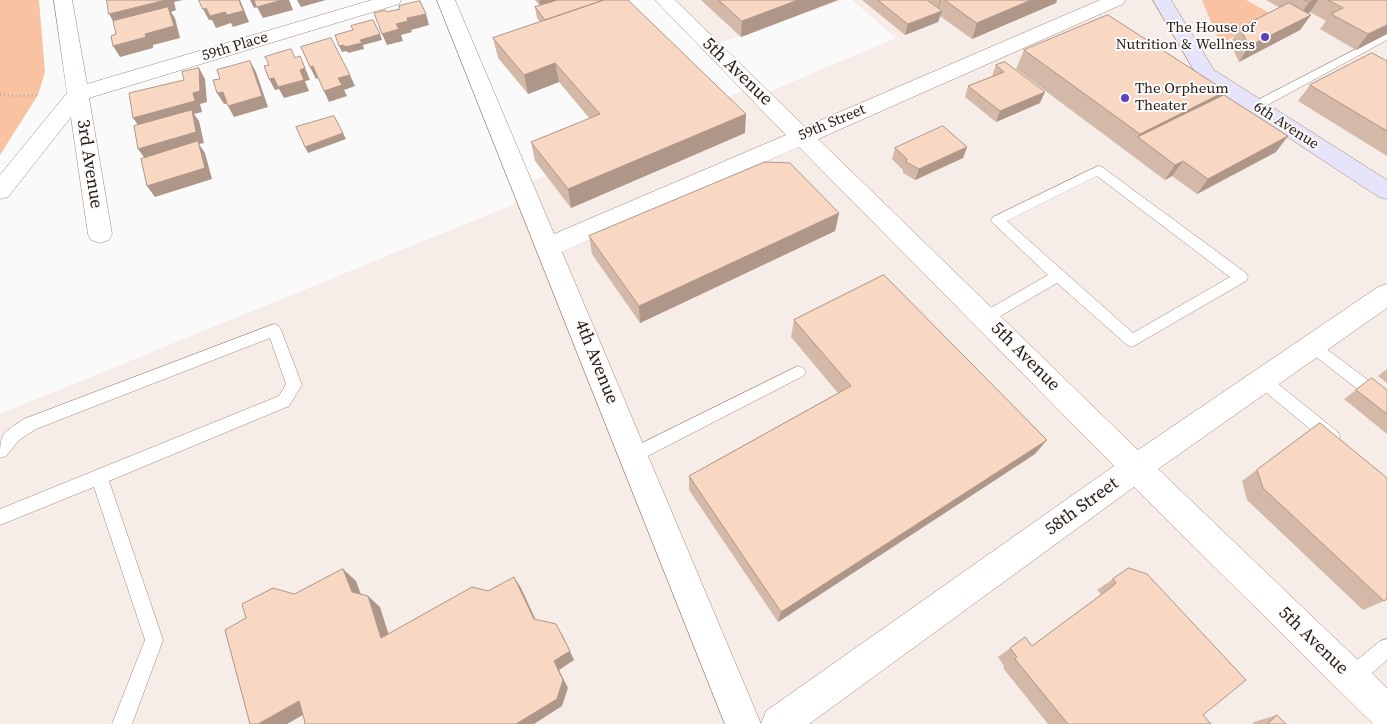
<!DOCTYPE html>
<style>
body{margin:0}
canvas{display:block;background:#fafafa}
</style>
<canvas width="1387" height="724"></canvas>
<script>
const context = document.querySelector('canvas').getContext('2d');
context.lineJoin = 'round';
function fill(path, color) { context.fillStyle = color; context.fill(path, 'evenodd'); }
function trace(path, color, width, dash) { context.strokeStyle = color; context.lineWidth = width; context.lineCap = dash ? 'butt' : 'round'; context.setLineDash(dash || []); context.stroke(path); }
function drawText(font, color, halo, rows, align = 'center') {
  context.font = font + ' "Source Serif 4",serif'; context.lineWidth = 4; context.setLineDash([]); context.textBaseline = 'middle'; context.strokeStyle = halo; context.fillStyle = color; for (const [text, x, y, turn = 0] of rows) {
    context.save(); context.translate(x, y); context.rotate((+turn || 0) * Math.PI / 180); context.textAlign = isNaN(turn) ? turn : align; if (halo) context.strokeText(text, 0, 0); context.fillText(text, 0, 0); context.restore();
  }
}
const built = new Path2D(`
 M664,0H843L711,46Z
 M852,0H1387V724H0V414L534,196L529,183L752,87L761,95L896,38Z`);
const green = new Path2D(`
 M0,0H39L45,72L38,95L0,155Z
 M1202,0H1246L1273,15L1220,44Z`);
const path = new Path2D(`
 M0,94L13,96L40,95`);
const lane = new Path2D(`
 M1387,33V40L1260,109L1256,110L1250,106L1252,103Z
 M1098,166L1102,167L1246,273L1248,277L1246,281L1132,347L1127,345L1057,283L990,322L985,324L980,322L978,318L980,314L1048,275L993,223L991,220L993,217ZM1097,176L1230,277L1133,333L1007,221Z
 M274,324L279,326L281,330L302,385L289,406L109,481L163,640L132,724H112L145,640L94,487L0,525V509L279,396L286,384L270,338L36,429L19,440L6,456L0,458C0,432 3,433 24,419Z
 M1312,340L1317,342L1387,394V410L1382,408L1307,350L1305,346L1307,342Z
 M798,366L803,368L806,372L803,376L640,460L634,462L628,460L626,455L628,450Z
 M1262,374L1267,375L1338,432L1340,437L1338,442L1332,444L1326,442L1257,385L1254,380L1257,375Z
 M1387,639V660L1358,685L1351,688L1344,685L1341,678L1344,671L1380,641Z`);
const street = new Path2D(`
 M54,0H72L87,84L372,0H401L399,4L89,98L112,234L109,240L100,243L91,240L88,234L71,117L8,197L0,199V175L67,93Z
 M437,0H455L554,234L786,135L655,0H675L805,127L1100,0H1125L1123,4L818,139L1138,450L1378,287L1387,284V308L1158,469L1387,688V724H1373L1134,487L809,724H725ZM799,147L1114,466L766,711L761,724L562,252Z`);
const secondary = new Path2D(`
 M1153,0H1171L1214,70L1387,180V199L1379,197L1199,79Z`);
const wall = new Path2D(`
 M535,0H628L745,133L571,208L535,161L531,142L590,119L559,82L528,94L498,58L493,38L540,22L537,18L535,7L540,6Z
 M701,0H838L741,37Z
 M862,0H1057L1056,3L972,39L940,16L938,22L905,35Z
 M1266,0H1387V34L1356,50L1320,29L1326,21L1310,12L1308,13L1311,15L1300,30L1239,62L1230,43L1240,28L1280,8Z
 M1024,50L1226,91L1224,95L1276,152L1197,194L1172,176L1165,180L1016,69Z
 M1387,61V156L1298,101L1310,85Z
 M1005,62L1040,103L996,122L965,97L968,86L992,76L996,65Z
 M967,147L963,158L915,180L903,173V170L892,159L895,148Z
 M839,213L835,231L640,323L592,254L589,236Z
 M794,320L1035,454L778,622L689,490V476L838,393L791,337Z
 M1387,369V383L1378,376Z
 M1372,378L1387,390V434L1344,399Z
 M1320,423L1384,601L1363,610L1247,500L1242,481Z
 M1129,568L1203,715L1211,724H1048L1003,668L1004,666L998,657L1025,637L1032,646L1098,597L1101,594L1097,590Z
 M1277,715L1286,724H1252L1254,722Z`);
const shadedWall = new Path2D(`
 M166,0H183L174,2L176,10L171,12L175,18L180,38L153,45V48L120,57L113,46L146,37L116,26L109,14Z
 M240,0L249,22L233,27L231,23L216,28L212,20H209L203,9Z
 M250,0H289L293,10L263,18L257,7L254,8Z
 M297,0H326L301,7Z
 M539,0H560L540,6Z
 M798,0H838L741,37L742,21Z
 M940,0H941L938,11L937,12Z
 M1031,0H1057L1056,3L972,39L977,23Z
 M1313,0H1318L1310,12L1298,18L1309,2Z
 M942,11L938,22L905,35L908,24Z
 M426,14L429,25L411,30L412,32L401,35L403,41L387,45L382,34L396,24L407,18Z
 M1311,15L1300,30L1239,62L1249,46Z
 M1387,25V34L1356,50L1368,34Z
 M380,34L382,40L363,45L364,49L348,53L347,51L342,52L339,46Z
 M300,56L310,80L305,81L309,91L284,98L279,89L275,90L269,79L300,70Z
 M250,61L256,72L268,107L234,117L228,106Z
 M555,63L559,82L528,94L524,75Z
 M313,66L318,78L316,79L310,67Z
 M199,68L205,79L207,102L200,104L202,112L194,114L199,121L204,143L199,144L205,153L212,179L155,197L147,186L146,160L138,149L141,129L133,118L193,93Z
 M350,75L355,86L344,90L347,96L329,102L324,91L338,78Z
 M1226,91L1214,110L1138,137L1140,134Z
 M223,92L230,103L224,104L217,93Z
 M1045,92L1040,103L996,122L1000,111Z
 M746,114L745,133L571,208L568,189Z
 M343,133L346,139L308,153L305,147Z
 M1288,136L1276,152L1197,194L1208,179Z
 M967,147L963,158L915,180L919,169Z
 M1183,161L1172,176L1165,180L1175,165Z
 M839,213L835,231L640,323L639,306Z
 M1047,440L1035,454L778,622L781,612Z
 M343,569L356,581L364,603L352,592Z
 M514,577L521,588L540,629L534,619Z
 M368,596L380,607L393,648L381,638Z
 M562,634L574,660L559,670L568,688L562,706L534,724H516L554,661Z
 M299,701L315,708L287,724H258Z`);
const building = new Path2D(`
 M107,0H166L109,14Z
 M199,0H239L243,11L227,15L225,12L210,16L206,8L203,9Z
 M254,0H282L257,7Z
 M558,0H604L545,20L535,7Z
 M604,0H628L746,114L568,189L531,142L600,114L555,63L524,75L493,38Z
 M719,0H798L742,21Z
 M878,0H927L942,11L908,24Z
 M945,0H1031L977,23Z
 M1305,0H1313L1309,2Z
 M1328,0H1387V25L1368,34L1331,14L1343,8Z
 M420,1L426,14L407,18L408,21L396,24L399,29L382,34L374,13L385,10L386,12L400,9L399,6Z
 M1289,3L1311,15L1249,46L1240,28Z
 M168,7L174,26L145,34L146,37L113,46L111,36L116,34L113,21Z
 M1108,15L1226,91L1140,134L1024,50Z
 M373,20L380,34L360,40L362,43L345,47L344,45L339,46L335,35L353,30L351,26Z
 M331,38L350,75L338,78L342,85L324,91L313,66L310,67L301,47Z
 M291,49L295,58L300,56L305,68L300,70L304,80L278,87L274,78L269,79L264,66L269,65L265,57Z
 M1372,53L1387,61V131L1310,85Z
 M250,61L262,96L228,106L223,92L217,93L213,80L220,79L217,70Z
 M1005,62L1045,92L1000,111L968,86L1004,72L996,65Z
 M199,68L200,91L193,93L195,101L133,118L129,93L184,80L182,72Z
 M1224,95L1288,136L1208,179L1183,161L1175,165L1138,137Z
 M192,110L196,132L138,149L134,126Z
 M334,116L343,133L305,147L296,127Z
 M943,126L967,147L919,169L906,162L907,159L895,148Z
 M198,141L205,168L147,186L141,159Z
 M765,162L790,163L839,213L639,306L589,236Z
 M884,275L1047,440L781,612L689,476L851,386L794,320Z
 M1372,378L1387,390V414L1356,390Z
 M1320,423L1387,478V599L1384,601L1263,488L1257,470Z
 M1129,568L1147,574L1246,680L1203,715L1211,724H1068L1015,659L1017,657L1010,648L1025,637L1032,646L1113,586L1116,583L1113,579Z
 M343,569L352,592L368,596L381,638L472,587L488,591L514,577L534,619L556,624L570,651L554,661L563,680L557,699L516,724H304L305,722L299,701L258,724H250L225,630L246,618L242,604L273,588L294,594Z
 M1277,715L1286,724H1268Z`);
const markers = [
 [1265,37,5,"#5944bc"],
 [1125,98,5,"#5944bc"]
];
const farPoinames = [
 ["The House of",1255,28],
 ["Nutrition & Wellness",1255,45],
 ["The Orpheum",1135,89,"left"],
 ["Theater",1135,106,"left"]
];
const farStreetnames = [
 ["59th Place",235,47,-17],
 ["59th Street",832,123,-23],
 ["6th Avenue",1286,126,33]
];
const streetNames = [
 ["5th Avenue",737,72,44],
 ["3rd Avenue",89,164,81],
 ["5th Avenue",1025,357,45],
 ["4th Avenue",596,362,68],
 ["58th Street",1082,507,-36],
 ["5th Avenue",1313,641,44]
];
fill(built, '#f6ede8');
fill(green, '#f9c2a1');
trace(lane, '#a58673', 1);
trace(street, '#a58673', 1);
trace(secondary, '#a58673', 1);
trace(path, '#b2aeab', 2.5, [1, 3]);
fill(lane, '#fff');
fill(street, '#fff');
fill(secondary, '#e5e4fb');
fill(wall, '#d5b9a8');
fill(shadedWall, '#ae9688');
fill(building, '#f8d7c3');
trace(building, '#ae9688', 1);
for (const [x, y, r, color] of markers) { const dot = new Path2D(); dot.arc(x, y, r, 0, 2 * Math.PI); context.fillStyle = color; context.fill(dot); trace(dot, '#fafafa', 2); }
drawText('15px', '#281c14', '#fafafa', farPoinames, 'right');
drawText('15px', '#281c14', '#fafafa', farStreetnames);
drawText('18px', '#281c14', '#fafafa', streetNames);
</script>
